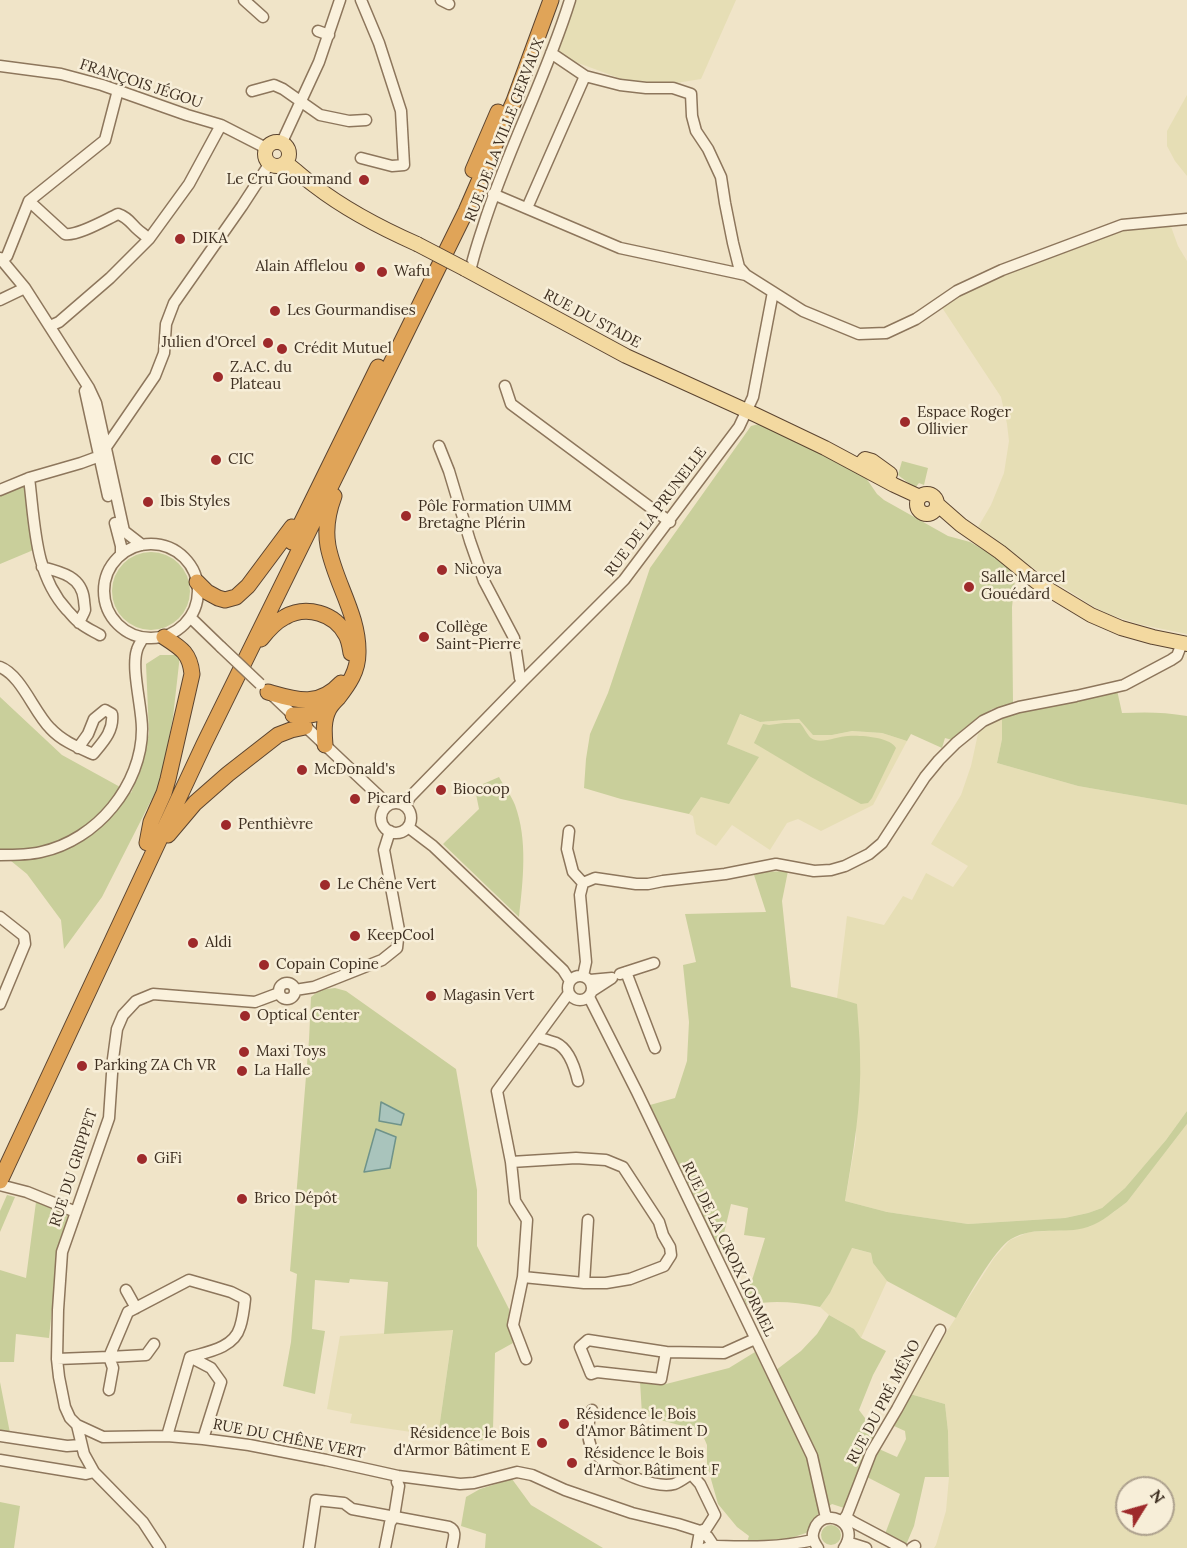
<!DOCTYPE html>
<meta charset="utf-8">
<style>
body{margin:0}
#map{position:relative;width:1187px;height:1548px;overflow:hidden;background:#f0e4c8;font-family:Lora,serif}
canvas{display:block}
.north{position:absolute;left:1115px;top:1476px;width:60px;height:60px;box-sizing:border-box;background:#f7eed8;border:2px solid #ada18e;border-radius:50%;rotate:53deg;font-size:16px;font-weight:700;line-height:24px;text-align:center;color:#3d2e20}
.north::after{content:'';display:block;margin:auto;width:21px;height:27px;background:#9e2a2b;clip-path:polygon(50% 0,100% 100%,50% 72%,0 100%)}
</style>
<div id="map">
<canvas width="1187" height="1548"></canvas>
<div class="north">N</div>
</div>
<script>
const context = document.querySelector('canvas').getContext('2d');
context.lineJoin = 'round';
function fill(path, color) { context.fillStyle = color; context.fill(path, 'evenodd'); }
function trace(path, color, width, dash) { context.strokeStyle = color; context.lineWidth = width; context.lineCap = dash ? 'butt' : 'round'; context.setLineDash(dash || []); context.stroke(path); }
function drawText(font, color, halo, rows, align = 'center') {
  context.font = font + ' Lora,serif'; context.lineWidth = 5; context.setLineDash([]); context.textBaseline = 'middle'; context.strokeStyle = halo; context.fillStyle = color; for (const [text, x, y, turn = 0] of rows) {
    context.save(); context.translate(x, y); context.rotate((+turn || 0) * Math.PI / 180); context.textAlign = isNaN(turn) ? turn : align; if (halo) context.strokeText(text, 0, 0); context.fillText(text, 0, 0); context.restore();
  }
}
const farmland = new Path2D(`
 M568,0H736L701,79L646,88L551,53Z
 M1187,95V176L1175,161L1167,146V131Z
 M1169,221L1178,246L1187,261V634L1138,624L1108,614L1094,607L1030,566L978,527L991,505L1004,473L1009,441L1007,424L1001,397L939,303L957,291L1122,225Z
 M739,714L760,722L799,719L832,735L852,731L882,733L907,741L873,805L821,831L798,819L787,823L770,850L732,825L716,846L696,834L693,816L689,814L701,797L758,757L727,744Z
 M1002,716V739L997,763L1078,786L1187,805V1111L1166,1140L1125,1188L1102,1208L1088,1213L1065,1218L968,1224L887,1212L845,1201L856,1139L857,1005L837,998L847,916L884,925L903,896L912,900L926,873L953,887L968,866L931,844L961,795L971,766L979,729Z
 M1187,1124V1548H934L936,1545L946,1511L949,1477L948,1431L945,1404L910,1394L937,1347L994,1258L1010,1240L1029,1232L1066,1230L1089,1227L1114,1212L1127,1202ZM1127,1488H1163V1524H1127Z
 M851,1248L871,1253L873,1263L887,1281L861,1338L854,1329L829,1315L820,1307L830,1293Z
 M453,1329L438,1436L350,1423L352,1414L327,1409L340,1336Z`);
const green = new Path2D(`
 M763,423L866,478L877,494L884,500L948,536L970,542L1001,560L1016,571L1012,607L1013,703L992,709L963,729L952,740L945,738L942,748L911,734L907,741L882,733L852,731L832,735H813L799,719L760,722L740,714L727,744L759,757L729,804L701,797L689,814L621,799L584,788L586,759L590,734L608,693L650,568L751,426Z
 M902,461L928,468L924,485L919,483L915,488L898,475Z
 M30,472L43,546L0,564V485Z
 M112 591a39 39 0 1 1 78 0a39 39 0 1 1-78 0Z
 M160,655H180L173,717L160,783L102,897L64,949L61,920L27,874L0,852V697L62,755L131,793L140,771L149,733L146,664Z
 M1117,690L1122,713C1145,712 1165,712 1187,716V805L1078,786L997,763L1002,739V716Z
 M784,723H800C803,726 808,736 811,738C820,745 838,736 848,736C860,735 890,737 896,748L872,798L868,803L861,804L811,777L754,743L763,724L769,725Z
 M499,777C504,786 511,795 515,805C528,840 523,881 519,917L443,844L479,809L476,794L483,784Z
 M788,871L782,901L791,987L837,998L857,1004C858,1021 860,1038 860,1055C862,1104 853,1153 845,1201L887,1212L968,1224L1065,1218L1088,1213L1102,1208L1125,1188L1166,1140L1187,1111V1124L1127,1202C1116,1210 1101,1223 1088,1227C1063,1235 1035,1225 1011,1239C994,1249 967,1299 956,1318L887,1281L873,1263L871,1253L852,1248L830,1293L820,1307C794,1302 774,1300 747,1305L744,1299L753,1277L765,1238L744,1235L748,1208L731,1204L720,1250L650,1105L675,1098L687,1061L689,1022L683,965L696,962L685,914L766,912L754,875L762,872Z
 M335,988L346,991L456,1069L477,1190V1246L509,1309V1325L513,1343L495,1353L493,1429L485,1440L468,1441L438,1436L453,1330L384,1334L388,1282L350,1279L349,1283L315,1280L312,1329L325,1331L315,1394L283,1386L291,1342L297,1274L290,1271L309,1040L311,997L320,990Z
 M7,1195L15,1197L0,1232V1211Z
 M36,1202L68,1214L57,1260L49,1338L16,1334L14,1362H0V1270L26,1278Z
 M829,1315L854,1329L861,1338L886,1351L873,1375L859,1410L877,1434L844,1508L832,1504L818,1514L806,1533L782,1541L745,1548L749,1536L737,1527L718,1504L707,1465V1445L701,1431L642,1415L640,1381L666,1384L729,1368L755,1352L767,1377L801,1351L817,1334Z
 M0,1382L10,1433L0,1430Z
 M910,1394L945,1404L948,1431L949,1477H925L914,1526L906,1545L885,1534L900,1494L867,1477L879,1449L897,1457L906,1439L905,1431L894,1426Z
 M512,1479L531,1505L603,1548H485L486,1534L461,1526L466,1497L480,1489Z
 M0,1502L20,1506L14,1548H0Z
 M821 1535a10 10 0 1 1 20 0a10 10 0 1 1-20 0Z`);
const water = new Path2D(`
 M381,1102L404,1114L401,1125L379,1121Z
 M376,1129L396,1137L390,1168L364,1172Z`);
const minor = new Path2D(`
 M244,0L263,17
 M441,0L449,4
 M318,31L329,35
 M551,53L585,76L620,85L646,88H673L691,94L692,116L696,131L708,149L721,177L725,203L733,243L739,267L746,275
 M0,66L61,74L102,85L187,115L221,125L266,148
 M252,91L274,85L283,89L320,115L349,121L366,120
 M282,142L319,62L340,0
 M361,158L392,166L404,165L401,111L379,43L361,0
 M493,194L620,248L746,275L803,311L859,334L886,333L916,319L957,291L1002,270L1122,225L1187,219
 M29,201L65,234C78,236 105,220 118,214C127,217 130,222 136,228C140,232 145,235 149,239
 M527,208L585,76
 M0,258L25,288L89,388L96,403L124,531L142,545
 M2,260L7,256L29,201L105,140L118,90
 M470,272C473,257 478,242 483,227C507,150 546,78 570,0
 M0,300L25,288
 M50,326L59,322L110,278L149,239L189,184L221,125
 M505,386L511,404L670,522
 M85,391L108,496
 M439,446L449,471L470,541L484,581L514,638L520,678L523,681
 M29,478C35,524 34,574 67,610C71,614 75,620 80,623C86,628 93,631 100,635
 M0,490L29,478L81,463L100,456L155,376L164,353L166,324L174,303L242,206L270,163
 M115,523L121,546V555
 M104 591a47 47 0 1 1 94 0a47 47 0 1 1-94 0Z
 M42,567C62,572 82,577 84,600C84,602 85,608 85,610C84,614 80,619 79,623
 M190,617L221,647
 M0,667C21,675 34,712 50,728C62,741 77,747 93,754C103,742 114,731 112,714L105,710L94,719L88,734L78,748
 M271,694L380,797L386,807
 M381 818a15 15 0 1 1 30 0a15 15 0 1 1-30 0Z
 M405,806L410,797L523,681L624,580L739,427L753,397L773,292
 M408,827L433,846L563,970L570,981
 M569,831L567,849L573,872L583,883
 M0,855C14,855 28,855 41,852C97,840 142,785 142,729C142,707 131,669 137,650C138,646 141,642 143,638
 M0,917L24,936L25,944L0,1004
 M626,972L655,1048
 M620,974L654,963
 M568 988a12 12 0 1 1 24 0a12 12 0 1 1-24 0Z
 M583,976L586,962L580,895L583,883L595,878L636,884H648L663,881L725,874L776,864L814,871L831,870L845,866L869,854L882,843L925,777L939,760L956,743L983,721L1000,713L1019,707L1076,696L1124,685L1171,660L1177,656L1182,643
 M590,980L612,978L592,991
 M279 991a8 8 0 1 1 16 0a8 8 0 1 1-16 0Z
 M295,990L314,987L382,960L397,948L399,930L384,850L390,831
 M589,997L637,1092L812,1456L826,1518
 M537,1037C544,1039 550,1041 556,1043C569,1049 575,1068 578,1081
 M511,1162L576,1158L606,1160L623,1167L659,1222L663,1235L670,1247L671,1255L664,1266L630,1279L606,1283H584
 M0,1185L27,1192L76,1212
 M523,1277L584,1283L588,1220
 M126,1290L136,1308
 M666,1352L661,1379L597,1372L591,1374L580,1347L588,1340L666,1352L724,1353L755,1339
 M190,1357L211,1368L221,1382L203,1439
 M57,1359L109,1357L128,1312L189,1280L231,1292L245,1299C244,1309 243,1318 240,1327C234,1348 208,1352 190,1357L167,1436
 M526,1359L513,1325L523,1277L527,1220L515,1201L511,1162L497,1091L569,993
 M109,1390L113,1368L109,1357L146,1355L154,1344
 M592,1410C588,1422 586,1434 591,1447C600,1466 653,1490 674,1484C680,1482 686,1477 691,1474L700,1484L715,1515L706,1529L700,1531
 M77,1425L103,1437L167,1436L203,1439L249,1445L326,1460L398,1476L460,1484L474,1483L517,1472L532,1475L565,1490L632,1513L678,1524L700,1531L708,1537L714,1546
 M0,1436L67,1446L81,1445
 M0,1460L86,1474L94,1472
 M846,1517L853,1522L902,1548
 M842,1522L847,1515L871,1453L897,1409L940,1330
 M847,1542L866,1548
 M160,1548L143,1522L94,1472L84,1454L77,1425L70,1418L65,1407L59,1377L57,1359L58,1310L62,1252L109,1118L113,1059L117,1029L123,1015L136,1001L153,994L255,1002L279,993
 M309,1548L316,1500L344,1503L352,1509L449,1527C458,1531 453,1540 452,1548
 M385,1548L390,1523L394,1517L399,1486L397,1482
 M697,1548L700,1531
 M706,1548L714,1546C750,1547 777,1548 813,1540
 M818,1548C814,1542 811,1537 814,1530C822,1505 862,1522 844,1548
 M912,1548L915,1546`);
const major = new Path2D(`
 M265 154a12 12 0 1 1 24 0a12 12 0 1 1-24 0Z
 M286,163C296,170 305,179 315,186C346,210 381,228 417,244
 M465,269L626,356L756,415L825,448L894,485L920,497
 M859,466L865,459L872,461L890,474
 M917 504a10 10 0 1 1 20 0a10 10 0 1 1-20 0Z
 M937,504L961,525L1000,552L1038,583L1091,615L1121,628L1153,637L1187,644`);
const highway = new Path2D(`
 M473,170L498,112
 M292,542L378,367
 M197,582L207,592L218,598L225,600L236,597L248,586L292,527
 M261,639C268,630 275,622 285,617C306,605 335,613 346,635C349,640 350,647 351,653
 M268,692C296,700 318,708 341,683
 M293,715C306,715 318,716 329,708
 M325,745C324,733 323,720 329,709C331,705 335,701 338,698C349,684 358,671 358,653C359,615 335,583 328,546C325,529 328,512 334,496
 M168,835L195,803L228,774L278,735L291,730L305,727
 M147,843L151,822L164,793L168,779L192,674C190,653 181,648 164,637
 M0,1181L204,744L466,211L514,101L551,0`);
const minorBridge = new Path2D(`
 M221,647L260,684`);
const majorBridge = new Path2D(`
 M417,244L465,269`);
const markers = [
 [364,180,6,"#9e2a2b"],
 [180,239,6,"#9e2a2b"],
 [360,267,6,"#9e2a2b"],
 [382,272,6,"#9e2a2b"],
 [275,311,6,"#9e2a2b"],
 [268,343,6,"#9e2a2b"],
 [282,349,6,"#9e2a2b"],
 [218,377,6,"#9e2a2b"],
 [905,422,6,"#9e2a2b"],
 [216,460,6,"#9e2a2b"],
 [148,502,6,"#9e2a2b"],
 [406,516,6,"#9e2a2b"],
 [442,570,6,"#9e2a2b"],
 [969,587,6,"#9e2a2b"],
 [424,637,6,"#9e2a2b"],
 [302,770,6,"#9e2a2b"],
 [441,790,6,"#9e2a2b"],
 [355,799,6,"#9e2a2b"],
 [226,825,6,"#9e2a2b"],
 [325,885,6,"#9e2a2b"],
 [355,936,6,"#9e2a2b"],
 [193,943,6,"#9e2a2b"],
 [264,965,6,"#9e2a2b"],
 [431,996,6,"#9e2a2b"],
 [245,1016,6,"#9e2a2b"],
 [244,1052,6,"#9e2a2b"],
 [82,1066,6,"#9e2a2b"],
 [242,1071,6,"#9e2a2b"],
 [142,1159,6,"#9e2a2b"],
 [242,1199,6,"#9e2a2b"],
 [564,1424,6,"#9e2a2b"],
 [542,1443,6,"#9e2a2b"],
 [572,1463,6,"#9e2a2b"]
];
const streetNames = [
 ["FRANÇOIS JÉGOU",141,84,18],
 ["RUE DE LA VILLE GERVAUX",505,130,-69],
 ["RUE DU STADE",592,319,28],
 ["RUE DE LA PRUNELLE",656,512,-53],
 ["RUE DU GRIPPET",74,1168,-72],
 ["RUE DE LA CROIX LORMEL",728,1249,64],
 ["RUE DU PRÉ MÉNO",884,1402,-62],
 ["RUE DU CHÊNE VERT",289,1439,11]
];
const poiNames = [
 ["Le Cru Gourmand",352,180,"right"],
 ["DIKA",192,239],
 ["Alain Afflelou",348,267,"right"],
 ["Wafu",394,272],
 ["Les Gourmandises",287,311],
 ["Julien d'Orcel",256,343,"right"],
 ["Crédit Mutuel",294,349],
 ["Z.A.C. du",230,368],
 ["Plateau",230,385],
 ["Espace Roger",917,413],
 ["Ollivier",917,430],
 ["CIC",228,460],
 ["Ibis Styles",160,502],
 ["Pôle Formation UIMM",418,507],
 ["Bretagne Plérin",418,524],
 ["Nicoya",454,570],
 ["Salle Marcel",981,578],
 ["Gouédard",981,595],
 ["Collège",436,628],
 ["Saint-Pierre",436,645],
 ["McDonald's",314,770],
 ["Biocoop",453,790],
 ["Picard",367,799],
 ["Penthièvre",238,825],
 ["Le Chêne Vert",337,885],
 ["KeepCool",367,936],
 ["Aldi",205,943],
 ["Copain Copine",276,965],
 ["Magasin Vert",443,996],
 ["Optical Center",257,1016],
 ["Maxi Toys",256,1052],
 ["Parking ZA Ch VR",94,1066],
 ["La Halle",254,1071],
 ["GiFi",154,1159],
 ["Brico Dépôt",254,1199],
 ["Résidence le Bois",576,1415],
 ["d'Amor Bâtiment D",576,1432],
 ["Résidence le Bois",530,1434,"right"],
 ["d'Armor Bâtiment E",530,1451,"right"],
 ["Résidence le Bois",584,1454],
 ["d'Armor Bâtiment F",584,1471]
];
fill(farmland, '#e6deb5');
fill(green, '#c9cf9b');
fill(water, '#a9c4bc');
trace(water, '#6f938a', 1.5);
trace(minor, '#8d765c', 13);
trace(major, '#5b4430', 16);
trace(highway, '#5b4430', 17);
trace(minor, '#faf1dc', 10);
trace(major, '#f3d9a0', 14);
trace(highway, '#e0a458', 15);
trace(minorBridge, '#8d765c', 13, []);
trace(majorBridge, '#5b4430', 16, []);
trace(minorBridge, '#faf1dc', 10);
trace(majorBridge, '#f3d9a0', 14);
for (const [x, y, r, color] of markers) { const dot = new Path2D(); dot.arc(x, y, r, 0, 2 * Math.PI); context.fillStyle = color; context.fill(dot); trace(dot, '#f7eed8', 2); }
drawText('15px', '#3d2e20', '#f7eed8', streetNames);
drawText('15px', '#3d2e20', '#f7eed8', poiNames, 'left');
</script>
